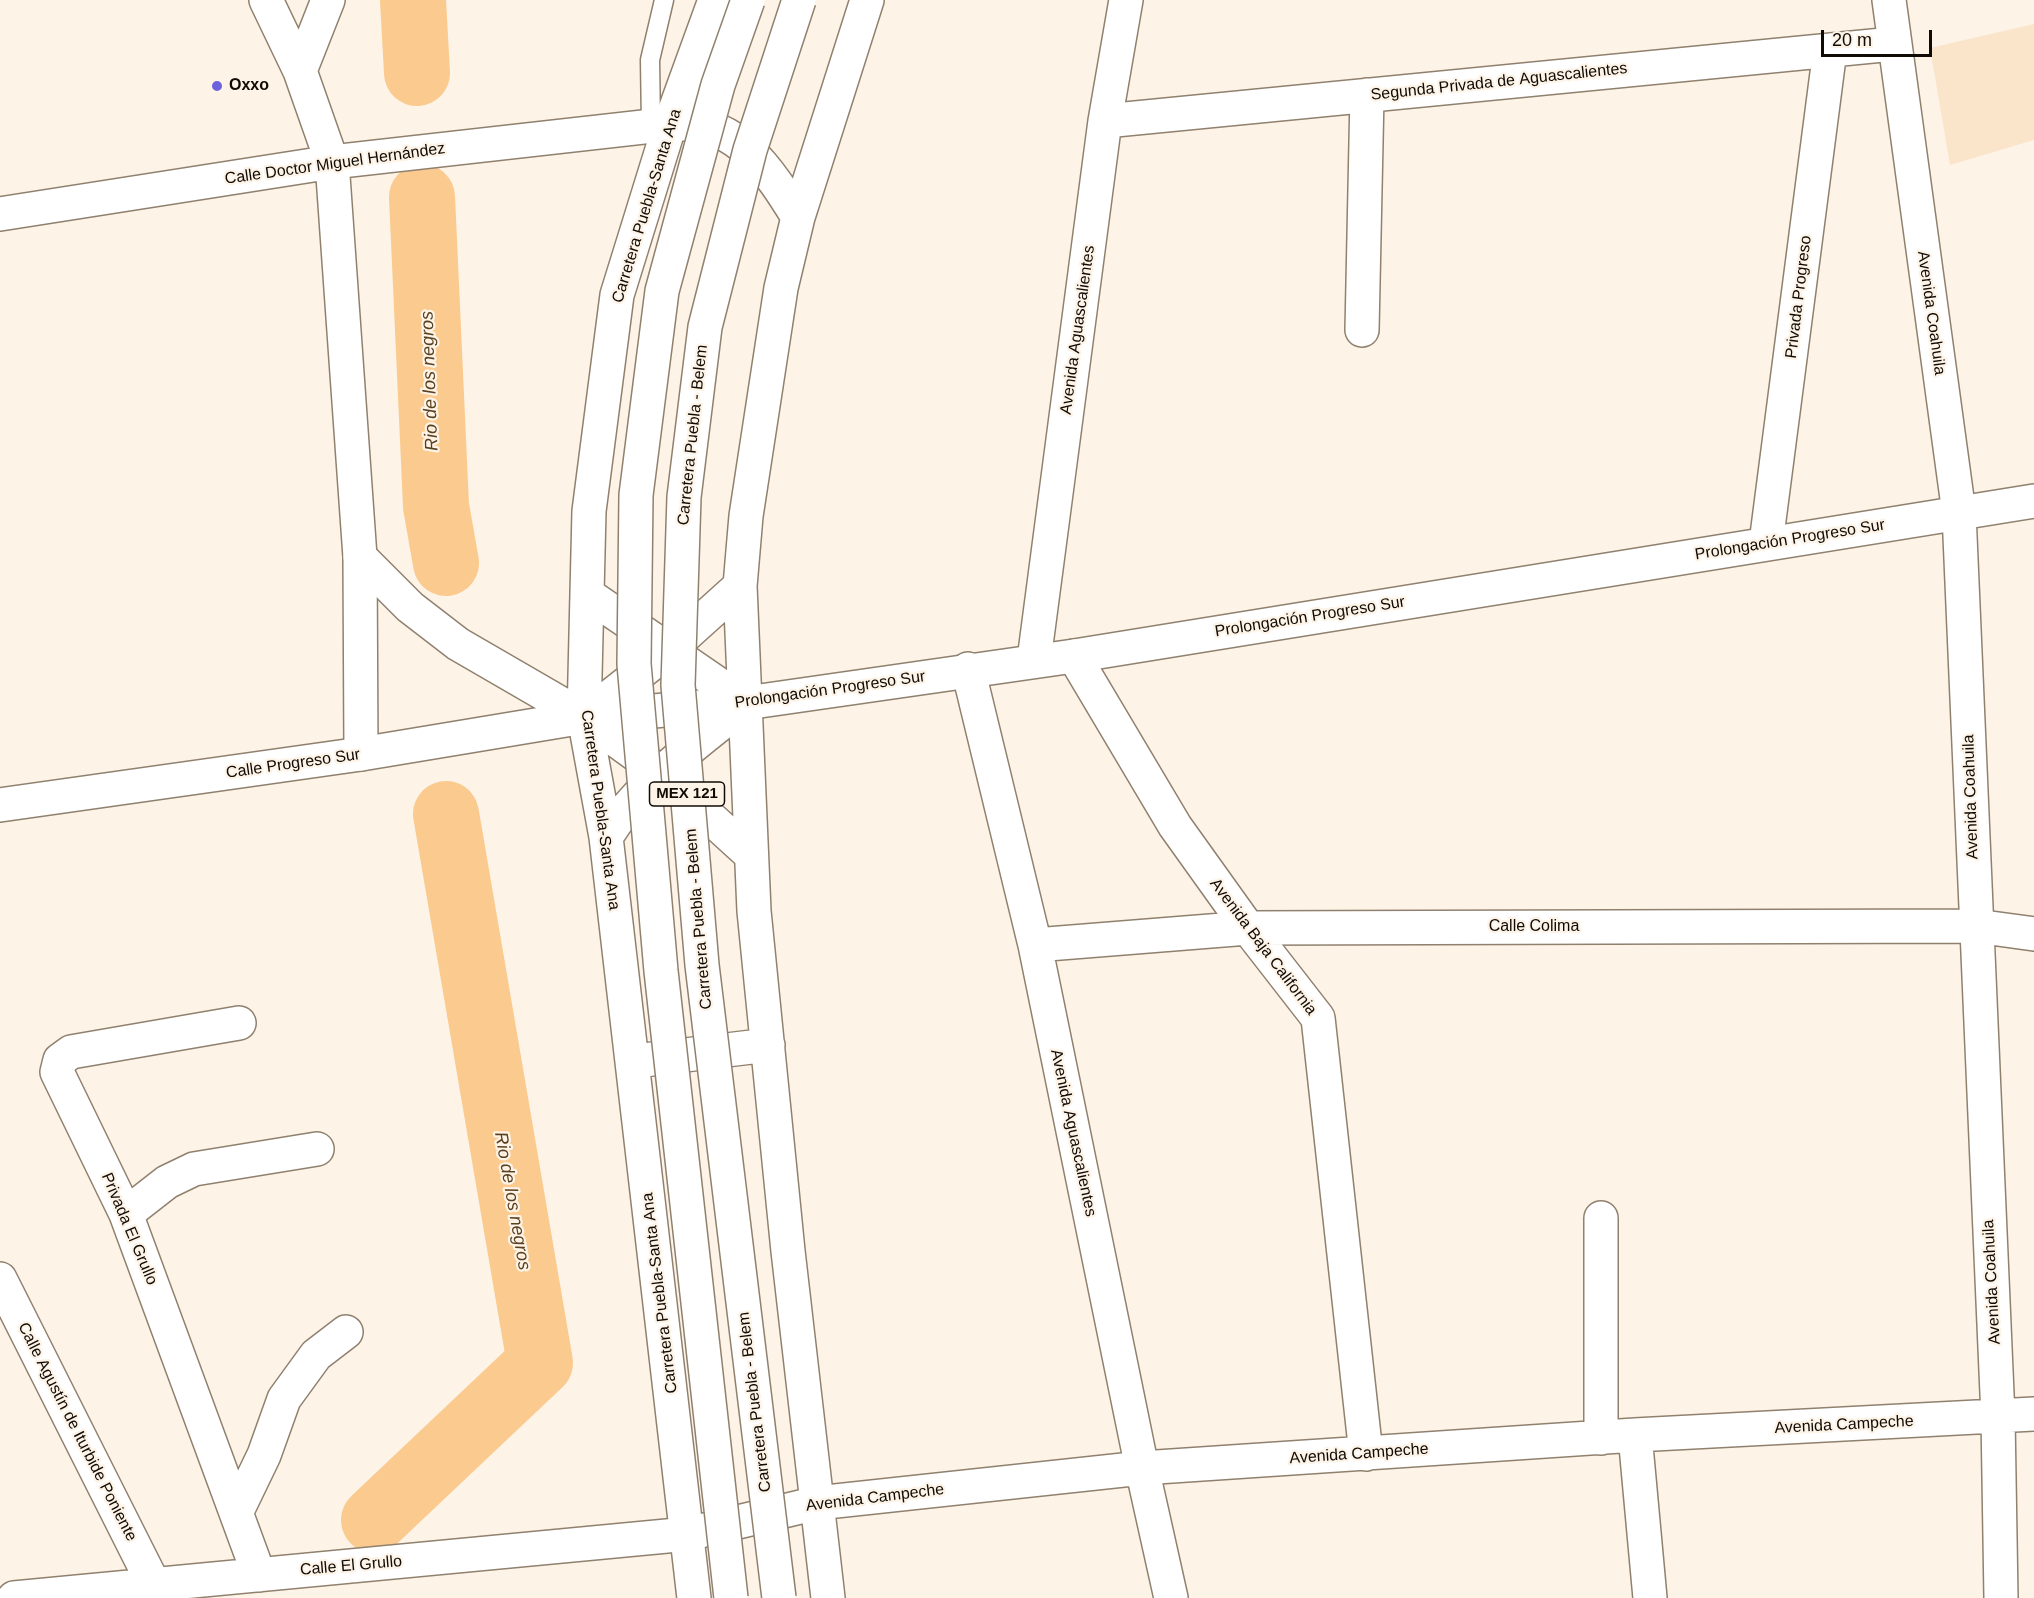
<!DOCTYPE html>
<meta charset="utf-8">
<style>
body{margin:0}
#map{position:relative;width:2034px;height:1598px;overflow:hidden;background:#fdf3e7;font-family:Arial,sans-serif}
canvas{display:block}
.scale{position:absolute;left:1821px;top:30px;width:111px;height:27px;box-sizing:border-box;border:3px solid #100b05;border-top:0;padding-left:8px;font-size:18px;line-height:21px;white-space:nowrap;color:#100b05;-webkit-text-stroke:4px #fdf3e7;paint-order:stroke}
</style>
<div id="map">
<canvas width="2034" height="1598"></canvas>
<div class="scale">20 m</div>
</div>
<script>
const context = document.querySelector('canvas').getContext('2d');
context.lineJoin = 'round';
function fill(path, color) { context.fillStyle = color; context.fill(path, 'evenodd'); }
function trace(path, color, width, dash) { context.strokeStyle = color; context.lineWidth = width; context.lineCap = dash ? 'butt' : 'round'; context.setLineDash(dash || []); context.stroke(path); }
function drawText(font, color, halo, rows, align = 'center') {
  context.font = font + ' Arial,sans-serif'; context.lineWidth = 4.5; context.setLineDash([]); context.textBaseline = 'middle'; context.strokeStyle = halo; context.fillStyle = color; for (const [text, x, y, turn = 0] of rows) {
    context.save(); context.translate(x, y); context.rotate((+turn || 0) * Math.PI / 180); context.textAlign = isNaN(turn) ? turn : align; if (halo) context.strokeText(text, 0, 0); context.fillText(text, 0, 0); context.restore();
  }
}
const built = new Path2D(`
 M2034,24V140L1950,165L1930,48Z`);
const river = new Path2D(`
 M413,0L417,73
 M422,197L436,506L446,563
 M374,1520L540,1363L446,814`);
const service = new Path2D(`
 M651,125L650,60L664,0`);
const minor = new Path2D(`
 M266,0L300,71L332,162L360,557L361,754
 M1889,0L1959,513L1998,1417L2001,1598
 M300,71L328,0
 M1105,121L1893,44
 M0,214L332,162L670,124
 M1362,330L1367,95
 M1766,543L1830,50
 M1074,656L1175,826L1248,928L1318,1018L1366,1454
 M1034,660L1105,121L1126,0
 M968,669L1035,945L1142,1468L1171,1598
 M1035,945L1248,928L1976,926L2034,934
 M239,1023L71,1052L60,1060L57,1072L126,1214L259,1575
 M126,1214L167,1182L194,1169L317,1149
 M1601,1218V1438
 M0,1279L154,1585
 M1635,1435L1650,1598
 M237,1511L264,1455L284,1399L316,1355L346,1332
 M14,1598L688,1534L817,1503L1142,1468L1635,1435L2034,1414`);
const tertiary = new Path2D(`
 M679,124C738,121 770,172 798,217
 M360,557L410,607L458,644L584,717L661,773L750,854
 M587,594L746,703C697,744 640,782 606,837
 M0,805L361,754L584,717L669,650L740,586
 M644,1060L768,1045
 M694,1598L606,837L584,717L589,511L617,295L670,124L715,0
 M828,1598L788,1251L754,911L740,586L746,516L781,288L798,217L867,0`);
const secondary = new Path2D(`
 M584,717L746,703L1074,656L2034,501`);
const primaryBridge = new Path2D(`
 M731,1598L661,971L634,664L636,495L662,291L718,85L748,0
 M779,1598L702,965L678,685L684,497L705,327L750,150L799,0`);
const markers = [
 [217,86,6,"#6b63dd"]
];
const shields = [
 [687,794,75]
];
const shieldNames = [
 ["MEX 121",687,794]
];
const streetNames = [
 ["Segunda Privada de Aguascalientes",1499,82,-6],
 ["Calle Doctor Miguel Hernández",335,164,-8],
 ["Carretera Puebla-Santa Ana",647,206,-73],
 ["Privada Progreso",1799,297,-83],
 ["Avenida Coahuila",1931,313,82],
 ["Avenida Aguascalientes",1078,330,-82],
 ["Carretera Puebla - Belem",693,435,-84],
 ["Prolongación Progreso Sur",1790,540,-9],
 ["Prolongación Progreso Sur",1310,617,-9],
 ["Prolongación Progreso Sur",830,690,-8],
 ["Calle Progreso Sur",293,764,-8],
 ["Avenida Coahuila",1971,797,-92],
 ["Carretera Puebla-Santa Ana",600,810,82],
 ["Carretera Puebla - Belem",699,919,-95],
 ["Calle Colima",1534,927],
 ["Avenida Baja California",1263,947,53],
 ["Avenida Aguascalientes",1073,1133,78],
 ["Privada El Grullo",129,1229,67],
 ["Avenida Coahuila",1992,1282,-93],
 ["Carretera Puebla-Santa Ana",660,1293,-97],
 ["Carretera Puebla - Belem",755,1402,-97],
 ["Avenida Campeche",1844,1425,-3],
 ["Calle Agustín de Iturbide Poniente",77,1432,63],
 ["Avenida Campeche",1359,1454,-4],
 ["Avenida Campeche",875,1498,-7],
 ["Calle El Grullo",351,1566,-5]
];
const poiNames = [
 ["Oxxo",229,86]
];
const waterNames = [
 ["Rio de los negros",430,381,-92],
 ["Rio de los negros",512,1201,80]
];
fill(built, '#fae5cb');
trace(river, '#fbca8e', 66);
trace(service, '#90816f', 21);
trace(minor, '#90816f', 36);
trace(tertiary, '#90816f', 36);
trace(secondary, '#90816f', 36);
trace(service, '#fff', 18);
trace(minor, '#fff', 33);
trace(tertiary, '#fff', 33);
trace(secondary, '#fff', 33);
trace(primaryBridge, '#90816f', 36, []);
trace(primaryBridge, '#fff', 33);
for (const [x, y, r, color] of markers) { const dot = new Path2D(); dot.arc(x, y, r, 0, 2 * Math.PI); context.fillStyle = color; context.fill(dot); trace(dot, '#fdf3e7', 2); }
for (const [x, y, w] of shields) { const box = new Path2D(); box.roundRect(x - w / 2, y - 12, w, 24, 4.5); context.fillStyle = '#fdf3e7'; context.fill(box); trace(box, '#100b05', 1.5); }
drawText('bold 15px', '#100b05', null, shieldNames);
drawText('16px', '#100b05', '#fdf3e7', streetNames);
drawText('bold 16px', '#100b05', '#fdf3e7', poiNames, 'left');
drawText('italic 18px', '#59401f', '#fdf3e7', waterNames);
</script>
